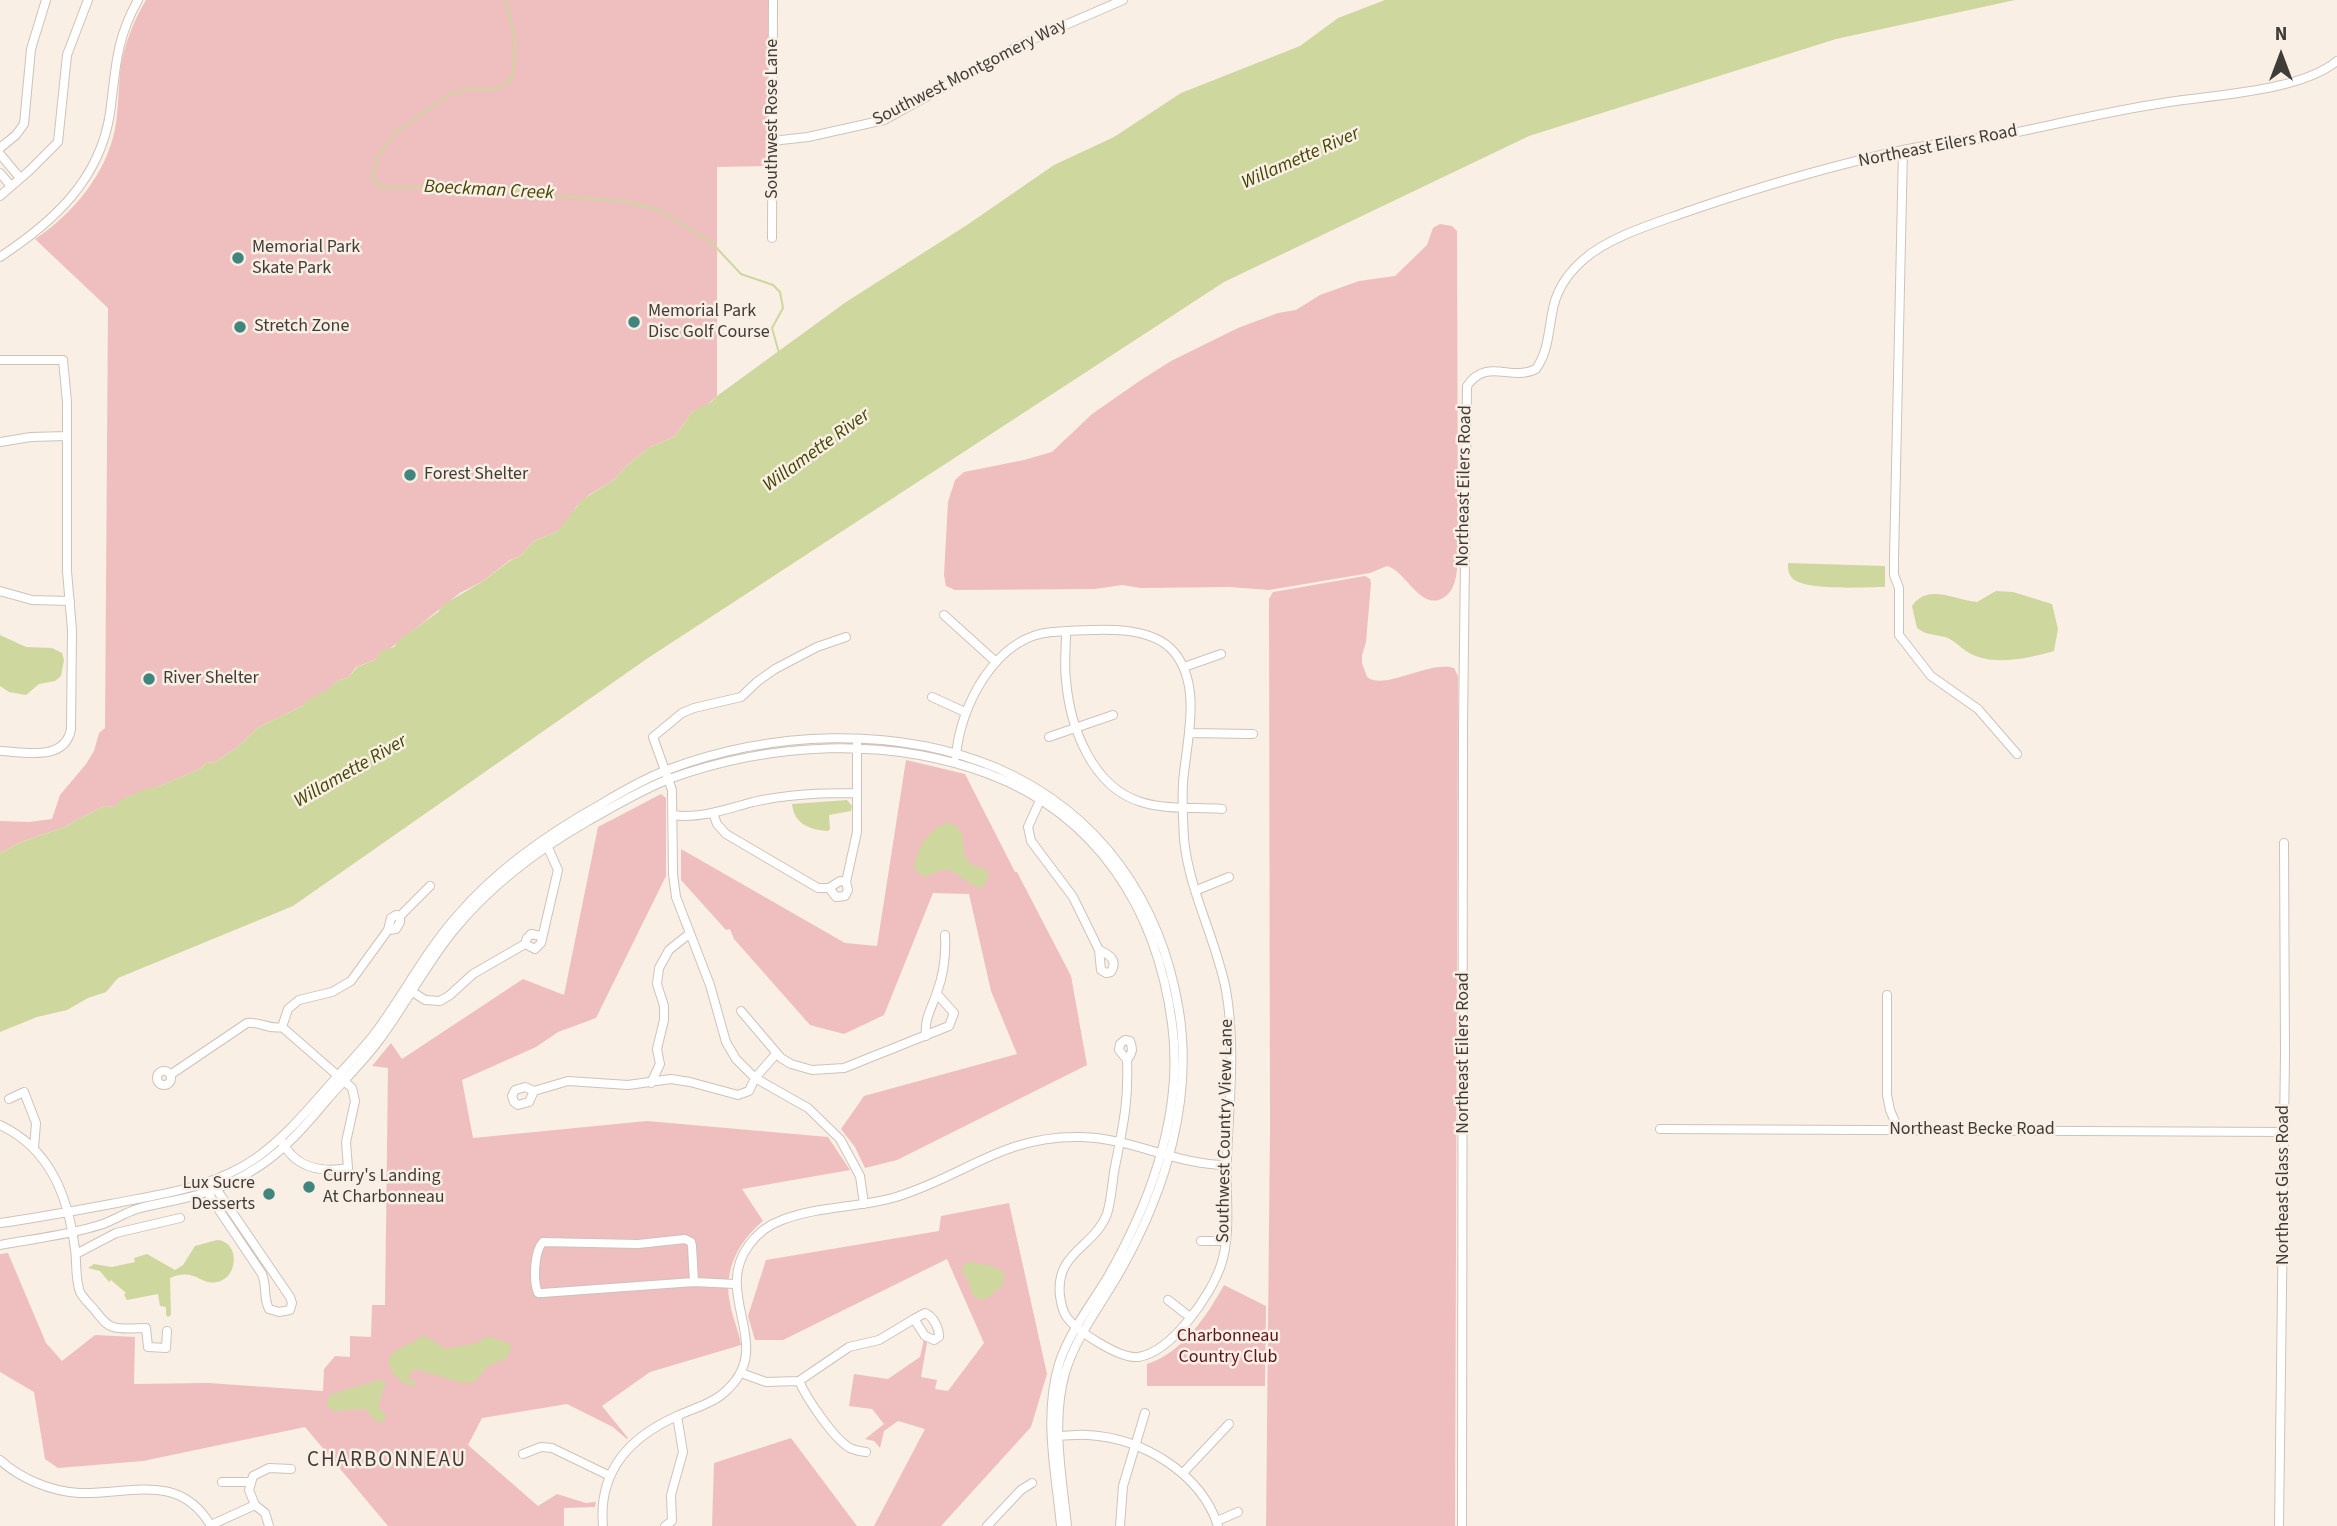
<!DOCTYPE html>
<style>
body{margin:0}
#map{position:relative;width:2337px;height:1526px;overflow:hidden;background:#f9efe5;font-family:"Source Sans 3",sans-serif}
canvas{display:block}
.north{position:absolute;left:2246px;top:21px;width:70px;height:70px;-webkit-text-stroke:5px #f9efe5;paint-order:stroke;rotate:0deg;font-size:19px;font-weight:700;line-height:28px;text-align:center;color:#403c38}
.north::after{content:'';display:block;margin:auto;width:24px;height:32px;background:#403c38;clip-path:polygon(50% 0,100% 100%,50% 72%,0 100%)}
</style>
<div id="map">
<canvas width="2337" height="1526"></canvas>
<div class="north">N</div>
</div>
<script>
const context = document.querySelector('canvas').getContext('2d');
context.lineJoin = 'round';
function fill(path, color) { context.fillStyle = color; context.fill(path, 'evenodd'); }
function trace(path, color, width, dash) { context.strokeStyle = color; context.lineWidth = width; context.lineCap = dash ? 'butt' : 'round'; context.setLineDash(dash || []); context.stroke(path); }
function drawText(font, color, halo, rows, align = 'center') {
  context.font = font + ' "Source Sans 3",sans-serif'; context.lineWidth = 5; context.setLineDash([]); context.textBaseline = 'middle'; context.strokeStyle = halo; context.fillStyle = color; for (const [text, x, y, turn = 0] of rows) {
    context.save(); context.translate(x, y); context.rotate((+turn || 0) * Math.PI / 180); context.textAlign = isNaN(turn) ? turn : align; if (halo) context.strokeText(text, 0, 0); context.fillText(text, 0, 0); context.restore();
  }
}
const green = new Path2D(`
 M146,0H770L768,166L717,167V396L707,405L692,412L674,437L650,447L626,466L615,479L589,495L576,507L570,519L558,531L534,541L519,557L510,560L483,581L460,593L377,659L356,667L349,677L337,681L328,690L302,706L259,727L236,748L215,762L206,763L200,769L160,786L127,797L115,807L104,806L62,828L21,842L0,853V821L29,822L52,819L60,795L86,764L94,751L99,733L105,728L108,308L35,239C73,214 106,174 115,129C119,108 118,86 121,65C125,43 134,20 146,0Z
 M1440,224L1452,226L1457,231L1458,562C1456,576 1456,590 1443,598C1420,611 1405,570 1387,566L1370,573L1269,590L1230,587L1141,588L1122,585L1095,589L955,590L946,586L944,575L948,502L955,480L964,472L1024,460L1052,452L1092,414L1141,380L1171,361L1238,328L1278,313L1296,310L1320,295L1359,281L1395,276L1427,245L1433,228Z
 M1365,576L1370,579L1371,583L1366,642L1362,655V663L1367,677C1385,691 1429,660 1454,668L1458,676L1455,1526H1266L1270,1128L1269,599L1273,592L1279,591Z
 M906,760L965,774L1015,872H1017L1071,976L1087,1065L897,1160L865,1168L855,1147L841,1129L864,1096L1017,1054L991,991L969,894L933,893L884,1015L844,1034L810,1025L734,939L730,929L726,930L681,880V849L845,943L877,946Z
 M661,794L666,798V876L596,1018L558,1032L536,1047L462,1080L473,1138L647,1121L828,1137L850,1170L742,1189L763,1221C739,1241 723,1270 730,1303C732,1317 739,1331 741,1345L650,1372L602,1406L628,1438L627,1439L613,1427L567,1404L482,1418L468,1445L538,1506L557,1494L586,1503L596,1502L595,1507L564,1508V1526H388L305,1427L143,1461L58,1468L45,1459L34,1392L0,1372V1254L8,1253L46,1343L62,1361L95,1335L135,1337L134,1384L209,1383L323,1391L324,1369L335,1356L350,1357V1336L371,1337L372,1305H385L388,1068L372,1066L391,1043L402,1059L523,979L564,995L598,827Z
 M1009,1203L1047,1374L1031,1427L941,1526H874L925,1429L898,1421L884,1431L880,1448L874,1441L865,1439L884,1424L872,1409L849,1406L854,1374L888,1379L920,1357L924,1339L927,1343L921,1377L937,1380L935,1389L948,1391L984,1343L947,1259L783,1340H755L748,1316L766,1260L939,1231L941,1216Z
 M1224,1285L1266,1306L1265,1386H1147V1364C1182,1353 1207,1316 1224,1285Z
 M791,1438L857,1526H712L714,1463Z`);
const water = new Path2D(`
 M1385,0H2015L1836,39L1529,136L1224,282L648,658L293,906L118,978L106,992L88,998L67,1010L37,1017L0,1032V853L21,842L62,828L104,806L115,807L120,800L143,790L160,786L200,769L206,763L215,762L236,748L259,727L302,706L308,700L327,690L337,681L349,677L357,667L377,659L381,651L394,647L399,640L438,612L443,605L483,581L511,560L519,557L534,541L558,531L582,500L615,479L626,466L650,447L674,437L692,412L711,402L717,396L846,302L967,225L1054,165L1114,137L1181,93L1300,46L1338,18Z
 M1788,563L1885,566V587C1864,587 1809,591 1793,579C1788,574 1788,569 1788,563Z
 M1996,591L2013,592L2052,604L2058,629L2054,651C2030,658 1995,666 1971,654C1963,650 1956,642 1948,638C1937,634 1927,636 1917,628L1912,606C1928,583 1954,600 1977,602Z
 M0,635L26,647L52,648L62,653L64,660L61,676L55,681L39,684L26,695L9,692L0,686Z
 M847,800L852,806L851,811L829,815L830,829L828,831C810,830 794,824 792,804Z
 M950,822L962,832C962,841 963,860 973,865C982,869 986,865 989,877L983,887L978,888L950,870H943L924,877L914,869C916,850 929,827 950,822Z
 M217,1240C240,1241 239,1278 217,1282C200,1286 196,1267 170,1278L171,1315L168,1317L166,1315V1307L160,1306L158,1294L127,1300L124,1295L126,1293L111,1280L109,1282L100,1271L88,1268L94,1264L112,1267L135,1262L134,1258L147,1254L175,1270L183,1265L195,1246Z
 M969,1262C979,1263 999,1266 1005,1274L1002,1286L985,1300L974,1297L967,1278L962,1271L964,1265Z
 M424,1335L446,1349L476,1343L489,1336L510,1344L511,1348L507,1358L488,1366L474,1382L462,1383L416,1369L412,1371L407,1379L414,1381L416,1386C408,1386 402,1383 396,1376C380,1357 392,1352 409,1344C414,1342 419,1338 424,1335Z
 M378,1380L386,1383L378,1405L387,1418L382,1422L376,1421L365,1409L334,1411L327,1406L328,1399L332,1394Z`);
const stream = new Path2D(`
 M506,0L515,41L513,75L504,86L491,90L471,88L450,94L396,132L379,154L372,177L381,188L423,187L447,191L506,188L541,195L624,201L659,210L711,242L741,274L773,285L780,292L783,308L772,328L779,353`);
const minor = new Path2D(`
 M772,141L808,137L884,120L1026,42L1123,0
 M0,148L16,135L24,124L31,49L46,0
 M1903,150L1894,559V575L1899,588V635L1931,676L1978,709L2017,754
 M0,154L20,178
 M0,173L11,186
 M0,196L29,171L58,142L67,55L88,0
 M772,238L773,0
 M0,257C53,222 100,180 110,113C116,69 115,41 138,0
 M0,360H63L67,402V571L72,630L71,729C65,762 25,752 0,751
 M0,442L31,437L67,436
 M0,591L32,600L70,601
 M944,615L996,662
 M1066,632C1066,648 1064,664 1066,680C1070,727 1092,787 1141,802C1166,810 1195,807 1222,809
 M846,637L817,647L775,669L758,681L741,697L694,708L682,713L653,737L672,790L673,874L676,897L710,985L726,1042L736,1059L755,1078L808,1108L840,1139L860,1176L864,1204
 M1184,667L1221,654
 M932,697L965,712
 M1189,733L1253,734
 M1049,737L1113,715
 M956,756C960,706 996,636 1052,632C1088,630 1149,622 1174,652C1203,687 1186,742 1183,783C1182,801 1183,821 1184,839C1189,891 1216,939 1226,990C1236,1046 1229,1103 1227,1159C1225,1194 1232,1231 1221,1265C1211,1295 1172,1352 1138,1357C1120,1359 1076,1331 1066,1316C1062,1310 1061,1303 1060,1296C1055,1252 1094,1248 1107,1214C1111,1201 1112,1186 1114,1172C1122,1130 1129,1104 1127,1060
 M1042,796L1028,827L1031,841L1073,897L1099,950L1101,970L1106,973L1111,972C1118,960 1110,955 1099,950
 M713,813L717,824L726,834L818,888H829L840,881L846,882L848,890L845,896L836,897L829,888
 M673,815C701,819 726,809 753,802C788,794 822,793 857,793
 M846,882L857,832V743
 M1197,890L1229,877
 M400,916L430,886
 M541,936L531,934L527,938L525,944L535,949L541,943L558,870L545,841
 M408,989L425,1000L440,1001L450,995L473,974L525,944
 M1887,995V1095L1890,1110L1898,1129
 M741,1011L781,1058L791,1064L812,1070L844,1068L949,1026L954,1013L937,994
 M282,1027L288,1009L299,1000L332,992L351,981L388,930L391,918L396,915L400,916V922L396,929L388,930
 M926,1036C924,1018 932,1008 937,992C944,974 946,955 945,935
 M1125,1040L1130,1041C1133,1049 1133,1052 1127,1060L1119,1050L1120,1044Z
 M157 1078a7 7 0 1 1 14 0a7 7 0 1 1-14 0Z
 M170,1075L247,1023C260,1021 268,1030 282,1027
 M651,1083L660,1064L657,1049L664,1020V1006L657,984L659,968L669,950L689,934
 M525,1087L534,1091L529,1102L518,1105L514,1102L512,1096L515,1090Z
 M534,1091L568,1081L628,1085L671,1079L690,1082L738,1095L749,1091L755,1078L776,1054
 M9,1099L24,1092L36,1123L34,1148
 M0,1125C51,1149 68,1197 75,1249C77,1263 75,1279 80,1292C84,1300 92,1306 97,1313C102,1319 106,1325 113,1327C123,1330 136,1328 146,1328L148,1347L166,1348L167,1331
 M1660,1129L2284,1132
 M282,1142C296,1168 320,1173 348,1168L346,1142L355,1101L352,1088L282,1027
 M208,1183L219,1193L290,1297L292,1303L290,1310L279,1312L269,1309C263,1298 267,1286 262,1274L213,1201L208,1192Z
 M0,1223C37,1218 74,1211 111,1204C161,1194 213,1188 256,1158C287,1136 310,1107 335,1079C349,1063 363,1049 376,1032C404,994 426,951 458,915C498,868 549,833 603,803C623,791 644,779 667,770C769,731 895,725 997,768C1100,813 1161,901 1179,1011C1193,1099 1166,1189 1123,1266C1104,1301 1076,1335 1065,1373C1051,1423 1062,1476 1067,1526
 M1201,1241H1226
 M0,1245C33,1239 68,1235 100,1225C113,1221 124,1213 137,1209C157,1203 177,1201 197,1195C219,1189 242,1178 261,1165C286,1148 307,1124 326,1101C344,1080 364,1061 380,1039C406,1004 426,964 454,930C490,886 539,849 588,821C614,806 641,790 669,779C771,742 887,736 989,774C1099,816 1157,911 1172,1023C1184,1112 1152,1199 1109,1275C1092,1304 1069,1332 1059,1364C1043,1417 1056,1473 1061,1526
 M76,1254L116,1233L180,1218
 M694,1282L692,1246L691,1242L685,1239L638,1244L543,1242C534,1251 533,1281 538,1293H542L694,1282L735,1284
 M1168,1300L1190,1317
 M925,1313C934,1317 939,1328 939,1337L934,1340L925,1336L914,1319Z
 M741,1373L766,1382L799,1381L849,1347L879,1340L914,1319
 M799,1381C807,1399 834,1439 850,1448C856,1451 860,1451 866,1452
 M1056,1436C1066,1436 1078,1434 1088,1435C1142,1438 1201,1473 1218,1526
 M523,1454L541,1447L552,1448L610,1476
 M0,1460C21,1479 50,1491 79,1493C129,1495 179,1471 211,1526
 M1183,1473L1229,1424
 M222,1482H250
 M255,1505L249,1490L253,1476L269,1468L291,1469
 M1217,1521L1238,1512
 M211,1525L255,1505L265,1513L269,1526
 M603,1526C598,1471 630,1437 677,1416C694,1408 715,1403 728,1389C775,1344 712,1295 749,1245C757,1234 768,1225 782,1220C818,1206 859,1208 896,1197C965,1176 1003,1135 1081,1137C1131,1138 1177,1165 1226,1165
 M665,1526L672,1521L671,1495L683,1452L677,1416
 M987,1526L1021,1490L1032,1483
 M1120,1526L1123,1486L1145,1413
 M1462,1526L1463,729L1467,386C1487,357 1511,382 1536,369C1548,352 1548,334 1552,314C1555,293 1567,274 1583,260C1610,236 1656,223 1689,211C1759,187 1830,166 1903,150C1937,142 1973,140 2008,134C2061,123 2115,110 2169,102C2215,95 2301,91 2337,61
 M2279,1526L2285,1053L2284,843`);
const markers = [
 [238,258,7,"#40867e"],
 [634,322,7,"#40867e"],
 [240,327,7,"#40867e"],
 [410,475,7,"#40867e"],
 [149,679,7,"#40867e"],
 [309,1187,7,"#40867e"],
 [269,1194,7,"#40867e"]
];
const streetNames = [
 ["Southwest Montgomery Way",970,73,-27],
 ["Southwest Rose Lane",773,119,-90],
 ["Northeast Eilers Road",1938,147,-11],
 ["Northeast Eilers Road",1465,486,-89],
 ["Northeast Eilers Road",1464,1053,-90],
 ["Northeast Becke Road",1972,1130],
 ["Southwest Country View Lane",1226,1131,-89],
 ["Northeast Glass Road",2284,1185,-90]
];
const poiNames = [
 ["Memorial Park",252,248],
 ["Skate Park",252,269],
 ["Memorial Park",648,312],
 ["Disc Golf Course",648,333],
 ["Stretch Zone",254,327],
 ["Forest Shelter",424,475],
 ["River Shelter",163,679],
 ["Curry's Landing",323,1177],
 ["At Charbonneau",323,1198],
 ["Lux Sucre",255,1184,"right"],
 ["Desserts",255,1205,"right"]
];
const parkNames = [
 ["Charbonneau",1228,1337],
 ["Country Club",1228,1358]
];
const waterNames = [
 ["Willamette River",1301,159,-24],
 ["Boeckman Creek",489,191,3],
 ["Willamette River",817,451,-36],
 ["Willamette River",351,772,-30]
];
const quarterNames = [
 ["CHARBONNEAU",387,1461]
];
fill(green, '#eebfbe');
fill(water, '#ced79e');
trace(stream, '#ced79e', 2);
trace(minor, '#cdc3ba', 10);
trace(minor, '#fff', 8);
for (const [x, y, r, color] of markers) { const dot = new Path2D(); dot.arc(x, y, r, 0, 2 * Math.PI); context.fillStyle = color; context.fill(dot); trace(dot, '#f9efe5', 2.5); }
drawText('18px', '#403c38', '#f9efe5', streetNames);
drawText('18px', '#403c38', '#f9efe5', poiNames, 'left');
drawText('18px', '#5c1219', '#f9efe5', parkNames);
drawText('italic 19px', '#424702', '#f9efe5', waterNames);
context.letterSpacing = '2px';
drawText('21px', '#403c38', '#f9efe5', quarterNames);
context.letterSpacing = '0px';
</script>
